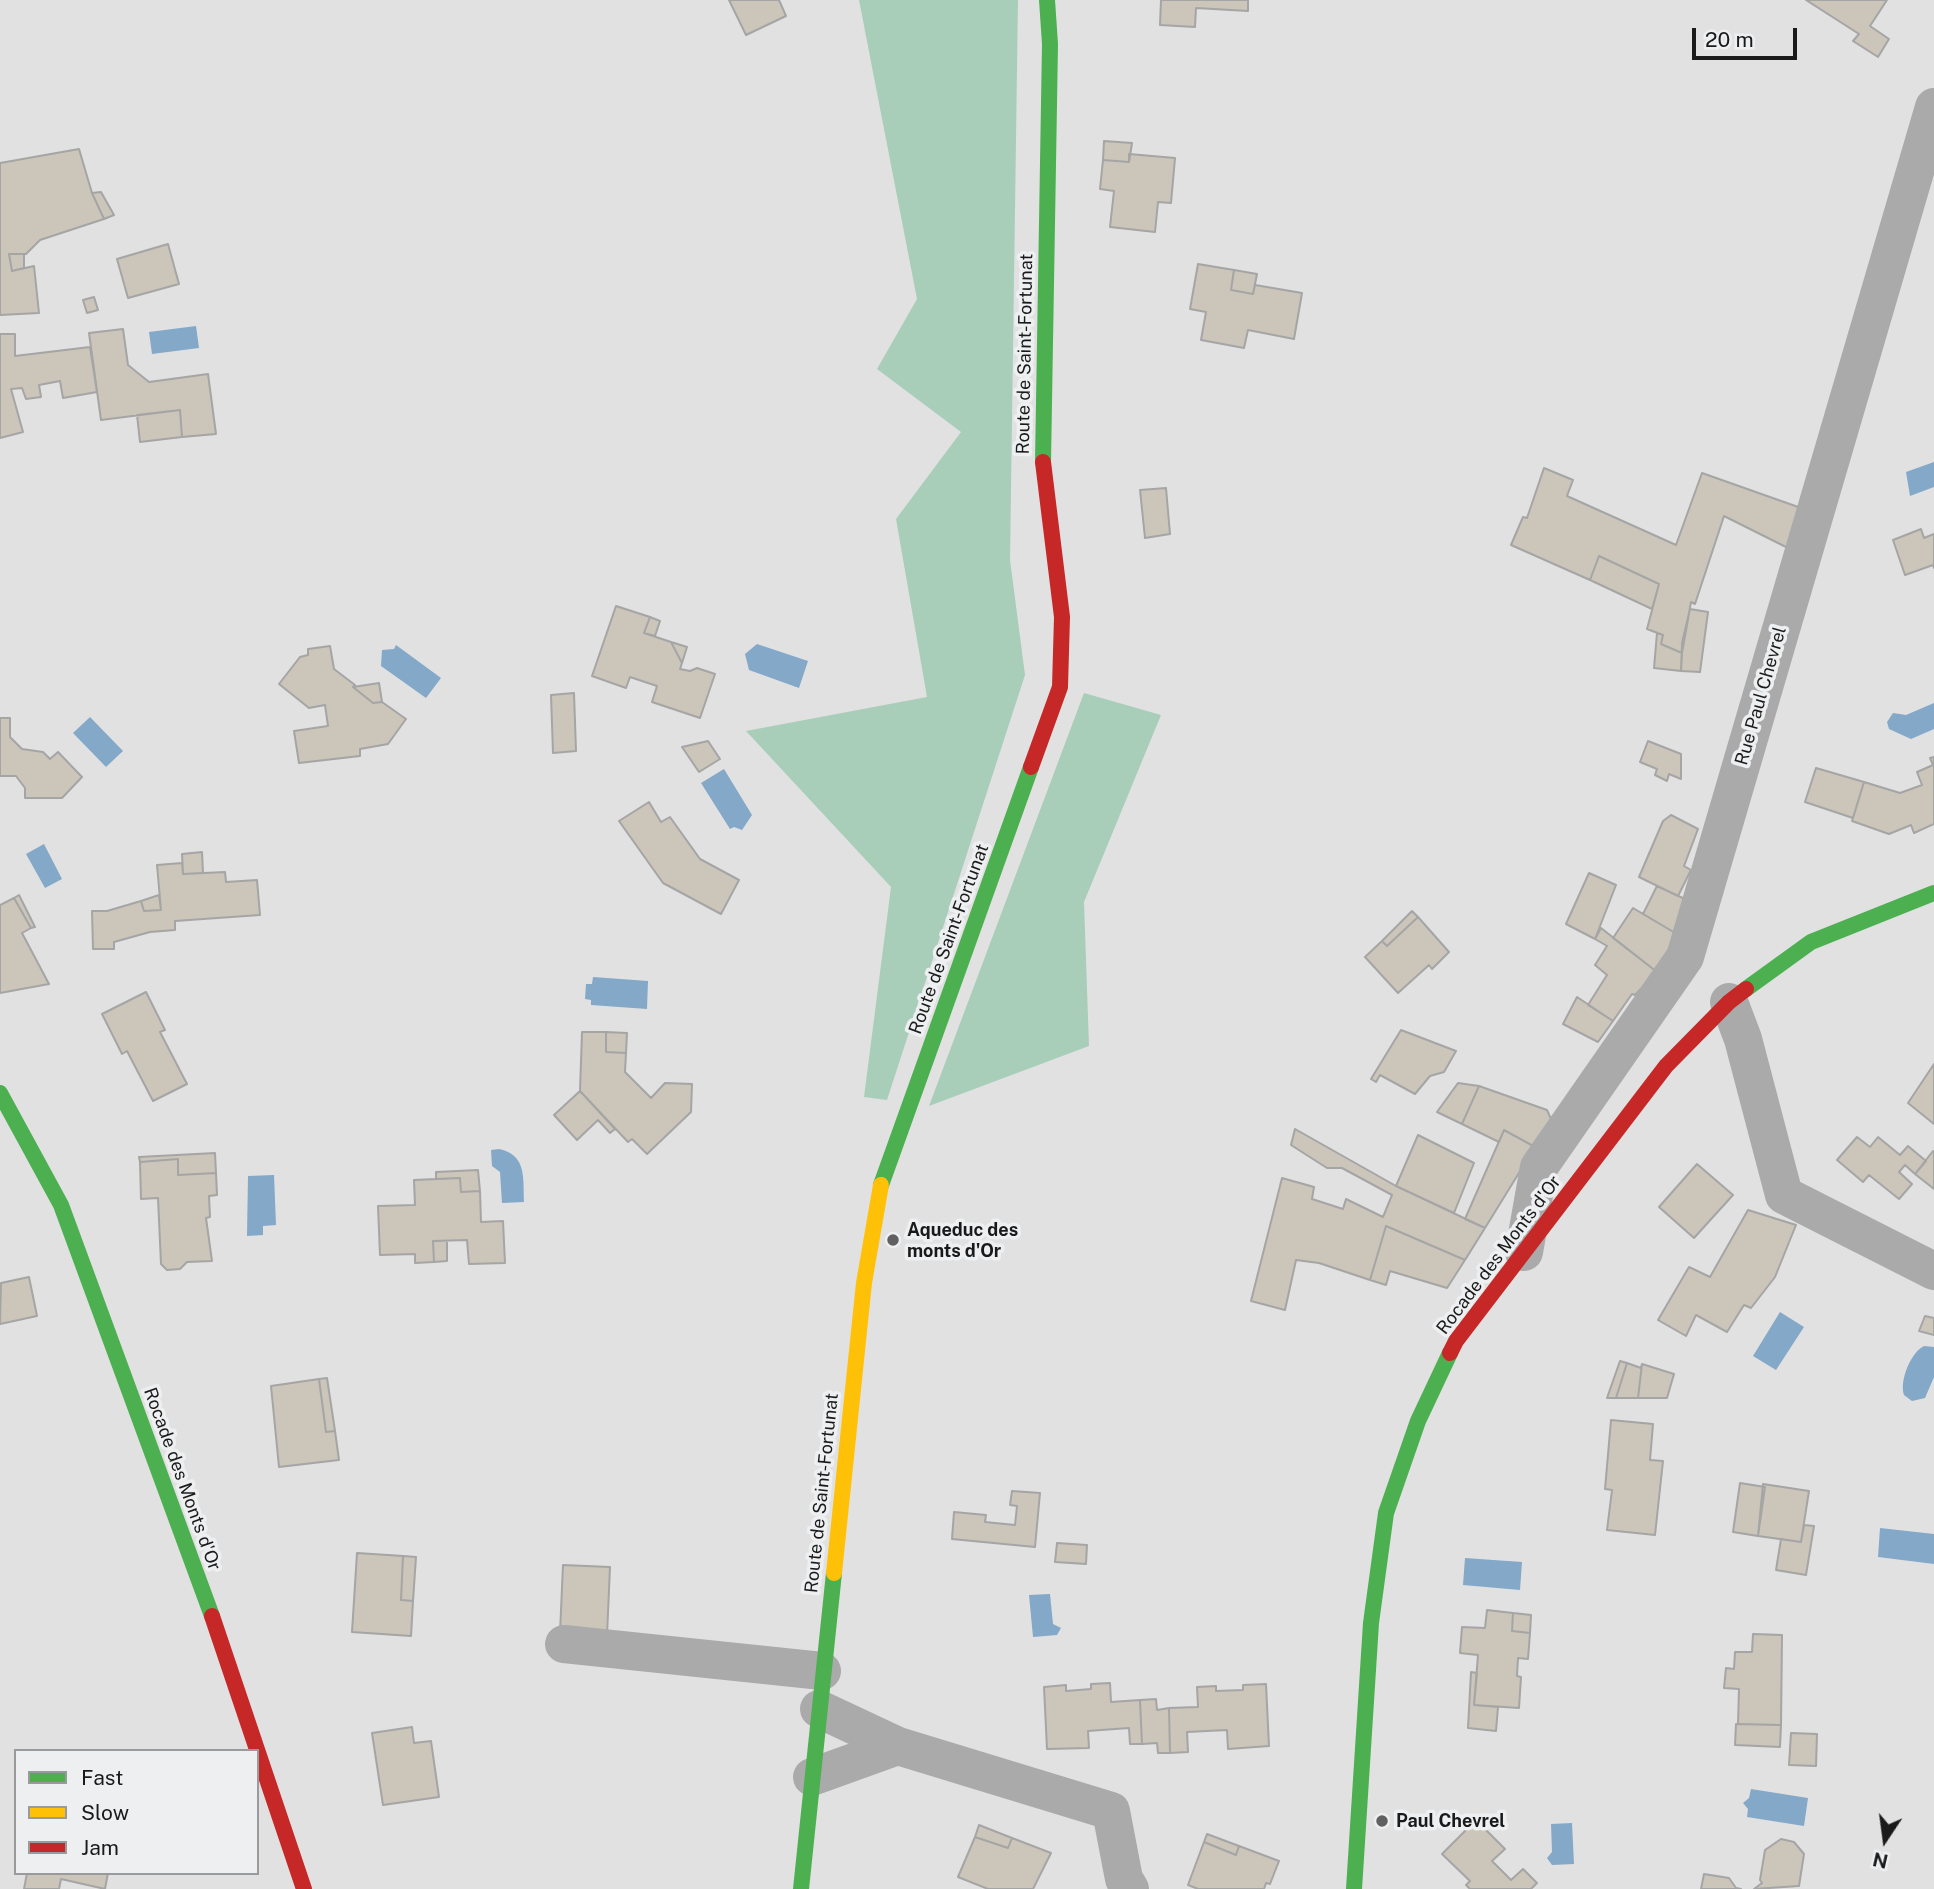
<!DOCTYPE html>
<style>
body{margin:0}
#map{position:relative;width:1934px;height:1889px;overflow:hidden;background:#e1e1e2;font-family:"Public Sans",sans-serif}
canvas{display:block}
.legend{position:absolute;left:14px;top:1749px;width:245px;height:126px;box-sizing:border-box;background:#edeff0;border:2px solid #999a9b;margin:0;padding:9px 12px;list-style:none;font-size:21px;color:#1a1a1b}
.legend li{display:flex;align-items:center;gap:14px;height:35px}
.legend b{width:35px;border:2px solid #999a9b}
.north{position:absolute;left:1850px;top:1805px;width:70px;height:70px;-webkit-text-stroke:5px #edeff0;paint-order:stroke;rotate:193deg;font-size:19px;font-weight:700;line-height:28px;text-align:center;color:#1a1a1b}
.north::after{content:'';display:block;margin:auto;width:24px;height:32px;background:#1a1a1b;clip-path:polygon(50% 0,100% 100%,50% 72%,0 100%)}
.scale{position:absolute;left:1692px;top:28px;width:105px;height:32px;box-sizing:border-box;border:4px solid #1a1a1b;border-top:0;padding-left:9px;font-size:21px;line-height:24px;white-space:nowrap;color:#1a1a1b;-webkit-text-stroke:5px #edeff0;paint-order:stroke}
</style>
<div id="map">
<canvas width="1934" height="1889"></canvas>
<ul class="legend">
<li><b style="height:9px;background:#4caf50"></b>Fast</li>
<li><b style="height:9px;background:#ffc107"></b>Slow</li>
<li><b style="height:9px;background:#c62828"></b>Jam</li>
</ul>
<div class="north">N</div>
<div class="scale">20 m</div>
</div>
<script>
const context = document.querySelector('canvas').getContext('2d');
context.lineJoin = 'round';
function fill(path, color) { context.fillStyle = color; context.fill(path, 'evenodd'); }
function trace(path, color, width, dash) { context.strokeStyle = color; context.lineWidth = width; context.lineCap = dash ? 'butt' : 'round'; context.setLineDash(dash || []); context.stroke(path); }
function drawText(font, color, halo, rows, align = 'center') {
  context.font = font + ' "Public Sans",sans-serif'; context.lineWidth = 7; context.setLineDash([]); context.textBaseline = 'middle'; context.strokeStyle = halo; context.fillStyle = color; for (const [text, x, y, turn = 0] of rows) {
    context.save(); context.translate(x, y); context.rotate((+turn || 0) * Math.PI / 180); context.textAlign = isNaN(turn) ? turn : align; if (halo) context.strokeText(text, 0, 0); context.fillText(text, 0, 0); context.restore();
  }
}
const forest = new Path2D(`
 M859,0H1018L1010,560L1025,675L887,1100L864,1097L891,887L746,731L927,697L896,519L961,432L877,369L917,299Z
 M1084,693L1161,715L1084,902L1089,1046L929,1106Z`);
const water = new Path2D(`
 M196,326L199,348L152,354L149,332Z
 M1934,462V487L1910,496L1906,472Z
 M757,644L808,661L799,688L749,670L745,654Z
 M396,645L441,678L426,698L381,666L382,650L394,649Z
 M1934,703V729L1911,739L1889,729L1887,722L1893,713L1906,715Z
 M90,717L123,751L106,767L73,733Z
 M724,769L752,815L742,830L734,827L730,829L701,783Z
 M44,844L62,879L45,888L26,854Z
 M593,977L648,981L647,1009L591,1005V1000L585,999L586,984H592Z
 M499,1149C527,1155 523,1178 524,1202L502,1203L500,1172L492,1166L491,1150Z
 M274,1175L276,1225L263,1226V1235L247,1236L248,1176Z
 M1780,1312L1804,1327L1776,1370L1753,1356Z
 M1924,1346L1934,1347V1377L1925,1398L1912,1401L1904,1395C1899,1381 1911,1352 1924,1346Z
 M1880,1528L1934,1534V1564L1878,1557Z
 M1465,1558L1522,1562L1520,1590L1463,1585Z
 M1050,1594L1053,1624L1061,1628L1057,1635L1033,1637L1029,1595Z
 M1751,1789L1808,1798L1804,1826L1747,1817L1748,1809L1743,1803L1749,1798Z
 M1572,1823L1574,1864L1552,1865L1547,1858L1552,1852L1551,1824Z`);
const building = new Path2D(`
 M729,0H779L786,16L746,35Z
 M1161,0H1248V11L1196,8L1195,27L1160,25Z
 M1806,0H1887L1870,26L1889,39L1878,57L1853,41L1859,34Z
 M1104,141L1132,143L1129,162L1103,160Z
 M79,149L92,193L104,219L40,240L26,254H9L12,271L34,266L39,313L0,315V163Z
 M1129,154L1175,158L1171,203L1158,202L1155,232L1110,227L1114,191L1100,189L1103,160L1129,162Z
 M101,192L114,215L104,219L92,193Z
 M168,244L179,284L128,298L117,259Z
 M9,254H24V268L12,271Z
 M1198,264L1234,270L1231,290L1253,294L1255,285L1302,293L1294,339L1248,330L1244,348L1201,340L1206,312L1190,309Z
 M1234,270L1257,274L1253,294L1231,290Z
 M94,297L98,310L87,313L83,300Z
 M123,329L128,365L149,382L208,374L216,434L182,437L180,410L101,420L89,333Z
 M0,334H15V356L90,347L97,392L63,398L60,381L39,385L41,397L26,399L22,388L11,389L23,432L0,438Z
 M180,410L182,437L140,442L137,415Z
 M1544,468L1573,480L1567,496L1676,545L1702,473L1801,508L1790,549L1724,516L1695,604L1691,602L1682,653L1661,644L1663,635L1647,629L1659,584L1599,556L1590,580L1511,545L1523,517L1527,518Z
 M1166,488L1170,534L1145,538L1140,490Z
 M1921,529L1924,538L1934,534V568L1933,565L1905,575L1893,540Z
 M1599,556L1659,584L1652,609L1590,580Z
 M616,606L650,617L644,633L671,642L682,663L680,669L690,671L697,668L715,674L700,718L652,702L657,686L630,677L626,688L592,676Z
 M1690,609L1708,612L1700,672L1681,671L1682,643Z
 M650,617L660,621L655,636L644,633Z
 M1657,633L1663,635L1661,644L1682,653L1681,671L1654,668Z
 M671,642L687,647L682,663Z
 M330,646L334,669L355,685L353,687L373,703L382,702L406,719L388,744L360,749V756L299,763L294,731L328,726L325,705L309,708L279,684L300,657L308,655V649Z
 M379,683L382,702L373,703L353,687Z
 M574,693L576,751L553,753L551,695Z
 M0,718H10V737L22,749L43,752L50,759L58,752L82,777L62,798H25V788L16,776H0Z
 M708,741L720,759L699,772L682,747Z
 M1648,741L1681,754V779L1669,774L1667,781L1655,775L1657,769L1640,762Z
 M1934,757V824L1914,833L1911,825L1889,834L1852,821L1864,782L1900,793L1922,785L1917,772L1933,765L1930,758Z
 M1816,768L1864,782L1853,818L1805,802Z
 M649,802L661,822L670,817L700,859L739,880L721,914L663,883L619,821Z
 M1671,815L1698,829L1684,866L1691,870L1678,896L1639,877L1663,821Z
 M202,852L203,873L183,874L182,854Z
 M182,863L183,874L225,872L226,882L257,880L260,915L175,921V930L150,932L114,942V949H93L92,911H107L141,901L144,911L161,910L157,865Z
 M1589,873L1616,885L1595,939L1566,924Z
 M1657,886L1687,900L1682,937L1643,914Z
 M19,895L35,927L31,928L14,898Z
 M159,895L161,910L144,911L141,901Z
 M14,898L31,928L22,933L49,984L0,993V905Z
 M1633,908L1682,937L1657,972L1613,938Z
 M1412,911L1418,917L1387,946L1382,941Z
 M1418,917L1449,952L1432,969L1429,965L1398,993L1365,957L1382,941L1387,946Z
 M1601,928L1657,972L1635,995L1632,994L1613,1021L1588,1005L1607,975L1595,965L1607,946L1595,939Z
 M146,992L165,1030L160,1032L187,1084L153,1101L127,1051L122,1054L102,1014Z
 M1577,997L1613,1021L1598,1042L1563,1024Z
 M1401,1030L1456,1051L1444,1072L1430,1076L1415,1094L1380,1075L1376,1082L1371,1079Z
 M582,1032H606V1052L626,1053L625,1072L651,1098L665,1083L692,1084L691,1112L647,1154L632,1139L628,1142L580,1091Z
 M606,1032L627,1033L626,1053L606,1052Z
 M1934,1064V1124L1908,1103Z
 M1458,1083L1479,1086L1462,1124L1437,1112Z
 M1479,1086L1547,1110L1551,1119L1535,1147L1504,1130L1499,1142L1462,1124Z
 M580,1091L615,1129L610,1133L598,1120L577,1140L554,1115Z
 M1295,1129L1396,1186L1485,1228L1465,1260L1386,1226L1370,1280L1319,1263L1296,1260L1285,1310L1251,1301L1282,1178L1314,1187L1312,1199L1343,1209L1346,1199L1383,1217L1392,1195L1342,1168H1327L1291,1145Z
 M1504,1130L1535,1147L1485,1228L1465,1219Z
 M1418,1135L1474,1163L1454,1213L1396,1186Z
 M1857,1137L1870,1147L1878,1137L1900,1155L1908,1146L1926,1161L1915,1174L1905,1165L1899,1172L1912,1184L1899,1199L1869,1175L1863,1182L1837,1160Z
 M1933,1151L1934,1152V1189L1915,1174Z
 M215,1153L216,1173L178,1175V1159L140,1162L139,1157Z
 M178,1159V1175L216,1173L217,1195L209,1196L210,1217L206,1218L212,1261L187,1262L180,1269L167,1270L161,1264L158,1198L141,1199L140,1162Z
 M1697,1164L1733,1195L1694,1238L1659,1207Z
 M478,1170L480,1191L461,1192L460,1178L436,1179V1172Z
 M460,1178L461,1192L480,1191L481,1222L503,1221L505,1263L469,1264L467,1240L433,1241L434,1262L415,1263V1254L380,1255L378,1206L415,1205L414,1180Z
 M1748,1210L1796,1225L1775,1277L1751,1308L1744,1305L1727,1332L1696,1315L1686,1336L1658,1320L1689,1267L1710,1277Z
 M1386,1226L1465,1260L1447,1288L1390,1271L1386,1285L1370,1280Z
 M433,1241H447V1261L434,1262Z
 M29,1277L37,1316L0,1324L1,1283Z
 M1925,1316L1934,1318V1335L1919,1331Z
 M1620,1361L1627,1363L1616,1398H1607Z
 M1627,1363L1641,1368L1642,1364L1638,1398H1616Z
 M1642,1364L1674,1374L1667,1398H1638Z
 M327,1378L335,1431L326,1432L319,1379Z
 M319,1379L326,1432L335,1431L339,1460L279,1467L271,1386Z
 M1611,1420L1653,1424L1650,1460L1663,1461L1655,1535L1607,1530L1612,1490L1605,1489Z
 M1740,1483L1765,1487L1758,1536L1733,1532Z
 M1763,1484L1809,1491L1801,1542L1758,1536Z
 M1012,1491L1040,1493L1035,1547L952,1539L954,1512L986,1515L985,1522L1015,1525L1017,1506L1010,1505Z
 M1804,1525L1814,1526L1806,1575L1776,1570L1781,1539L1801,1542Z
 M1057,1543L1087,1545L1086,1564L1055,1562Z
 M357,1553L403,1556L401,1600L413,1601L411,1636L352,1632Z
 M403,1556L416,1557L413,1601L401,1600Z
 M563,1565L610,1567L607,1636L560,1633Z
 M1487,1610L1513,1613L1512,1631L1530,1633L1528,1659L1518,1658L1517,1676L1521,1677L1519,1708L1474,1705L1478,1655L1460,1653L1462,1627L1485,1628Z
 M1513,1613L1531,1615L1530,1633L1512,1631Z
 M1753,1634L1782,1635L1781,1725L1738,1724L1739,1689L1724,1688L1726,1668L1734,1669L1735,1652H1752Z
 M1471,1672L1477,1673L1474,1705L1498,1707L1496,1731L1468,1728Z
 M1110,1683L1111,1702L1140,1700L1142,1744H1130L1129,1728L1088,1731L1089,1748L1047,1749L1044,1687L1066,1685V1691L1091,1689V1684Z
 M1266,1684L1269,1746L1228,1749L1227,1730L1187,1732L1188,1752L1170,1753L1169,1708L1198,1707L1197,1687L1216,1686V1691L1243,1690V1685Z
 M1156,1699L1157,1710L1169,1708L1170,1753H1158L1157,1743L1142,1744L1140,1700Z
 M1736,1724L1781,1725L1780,1747L1735,1745Z
 M412,1727L414,1743L431,1741L439,1797L383,1805L372,1733Z
 M1791,1733L1817,1734L1816,1766L1789,1765Z
 M1476,1820L1505,1849L1492,1861L1511,1880L1523,1869L1537,1883L1531,1889H1470L1466,1885L1470,1881L1442,1854Z
 M979,1825L1012,1838L1008,1848L975,1837Z
 M1207,1834L1239,1846L1236,1855L1204,1842Z
 M975,1837L1008,1848L1012,1838L1051,1853L1033,1889H988L958,1877Z
 M1781,1839L1794,1842L1804,1854L1799,1886L1754,1889L1762,1883L1760,1880L1765,1850Z
 M1204,1842L1236,1855L1239,1846L1279,1861L1270,1884L1266,1883L1264,1889H1198L1188,1885Z
 M27,1873H108L105,1889L61,1879L59,1889H24Z
 M1704,1874L1729,1878L1736,1888L1741,1889H1701Z`);
const street = new Path2D(`
 M1729,1002L1743,1039L1784,1195L1934,1271
 M1524,1252L1539,1167L1685,957L1934,107
 M564,1644L822,1671
 M819,1709L898,1746L1111,1811L1124,1879L1130,1889
 M812,1777L898,1746`);
const fast = new Path2D(`
 M1043,462L1050,44L1047,0
 M1746,989L1811,942L1934,893
 M0,1093L61,1205L212,1616
 M881,1185L1031,767
 M801,1889L834,1573
 M1354,1889L1371,1623L1386,1513L1418,1421L1450,1353`);
const slow = new Path2D(`
 M834,1573L864,1283L881,1185`);
const jam = new Path2D(`
 M1031,767L1060,687L1062,617L1043,462
 M1450,1353L1456,1341L1666,1066L1729,1002L1746,989
 M212,1616L304,1889`);
const markers = [
 [893,1240,7,"#606061"],
 [1382,1821,7,"#606061"]
];
const streetNames = [
 ["Route de Saint-Fortunat",1025,354,-89],
 ["Rue Paul Chevrel",1761,696,-74],
 ["Route de Saint-Fortunat",949,939,-70],
 ["Rocade des Monts d'Or",1499,1255,-53],
 ["Rocade des Monts d'Or",182,1479,70],
 ["Route de Saint-Fortunat",822,1493,-84]
];
const poiNames = [
 ["Aqueduc des",907,1230],
 ["monts d'Or",907,1251],
 ["Paul Chevrel",1396,1821]
];
fill(forest, '#a8ceba');
fill(water, '#83a8c8');
fill(building, '#ccc5ba');
trace(building, '#a5a5a5', 2);
trace(street, '#aaaaab', 38);
trace(fast, '#4caf50', 16);
trace(slow, '#ffc107', 16);
trace(jam, '#c62828', 16);
for (const [x, y, r, color] of markers) { const dot = new Path2D(); dot.arc(x, y, r, 0, 2 * Math.PI); context.fillStyle = color; context.fill(dot); trace(dot, '#edeff0', 2.5); }
drawText('18px', '#1a1a1b', '#edeff0', streetNames);
drawText('bold 18px', '#1a1a1b', '#edeff0', poiNames, 'left');
</script>
